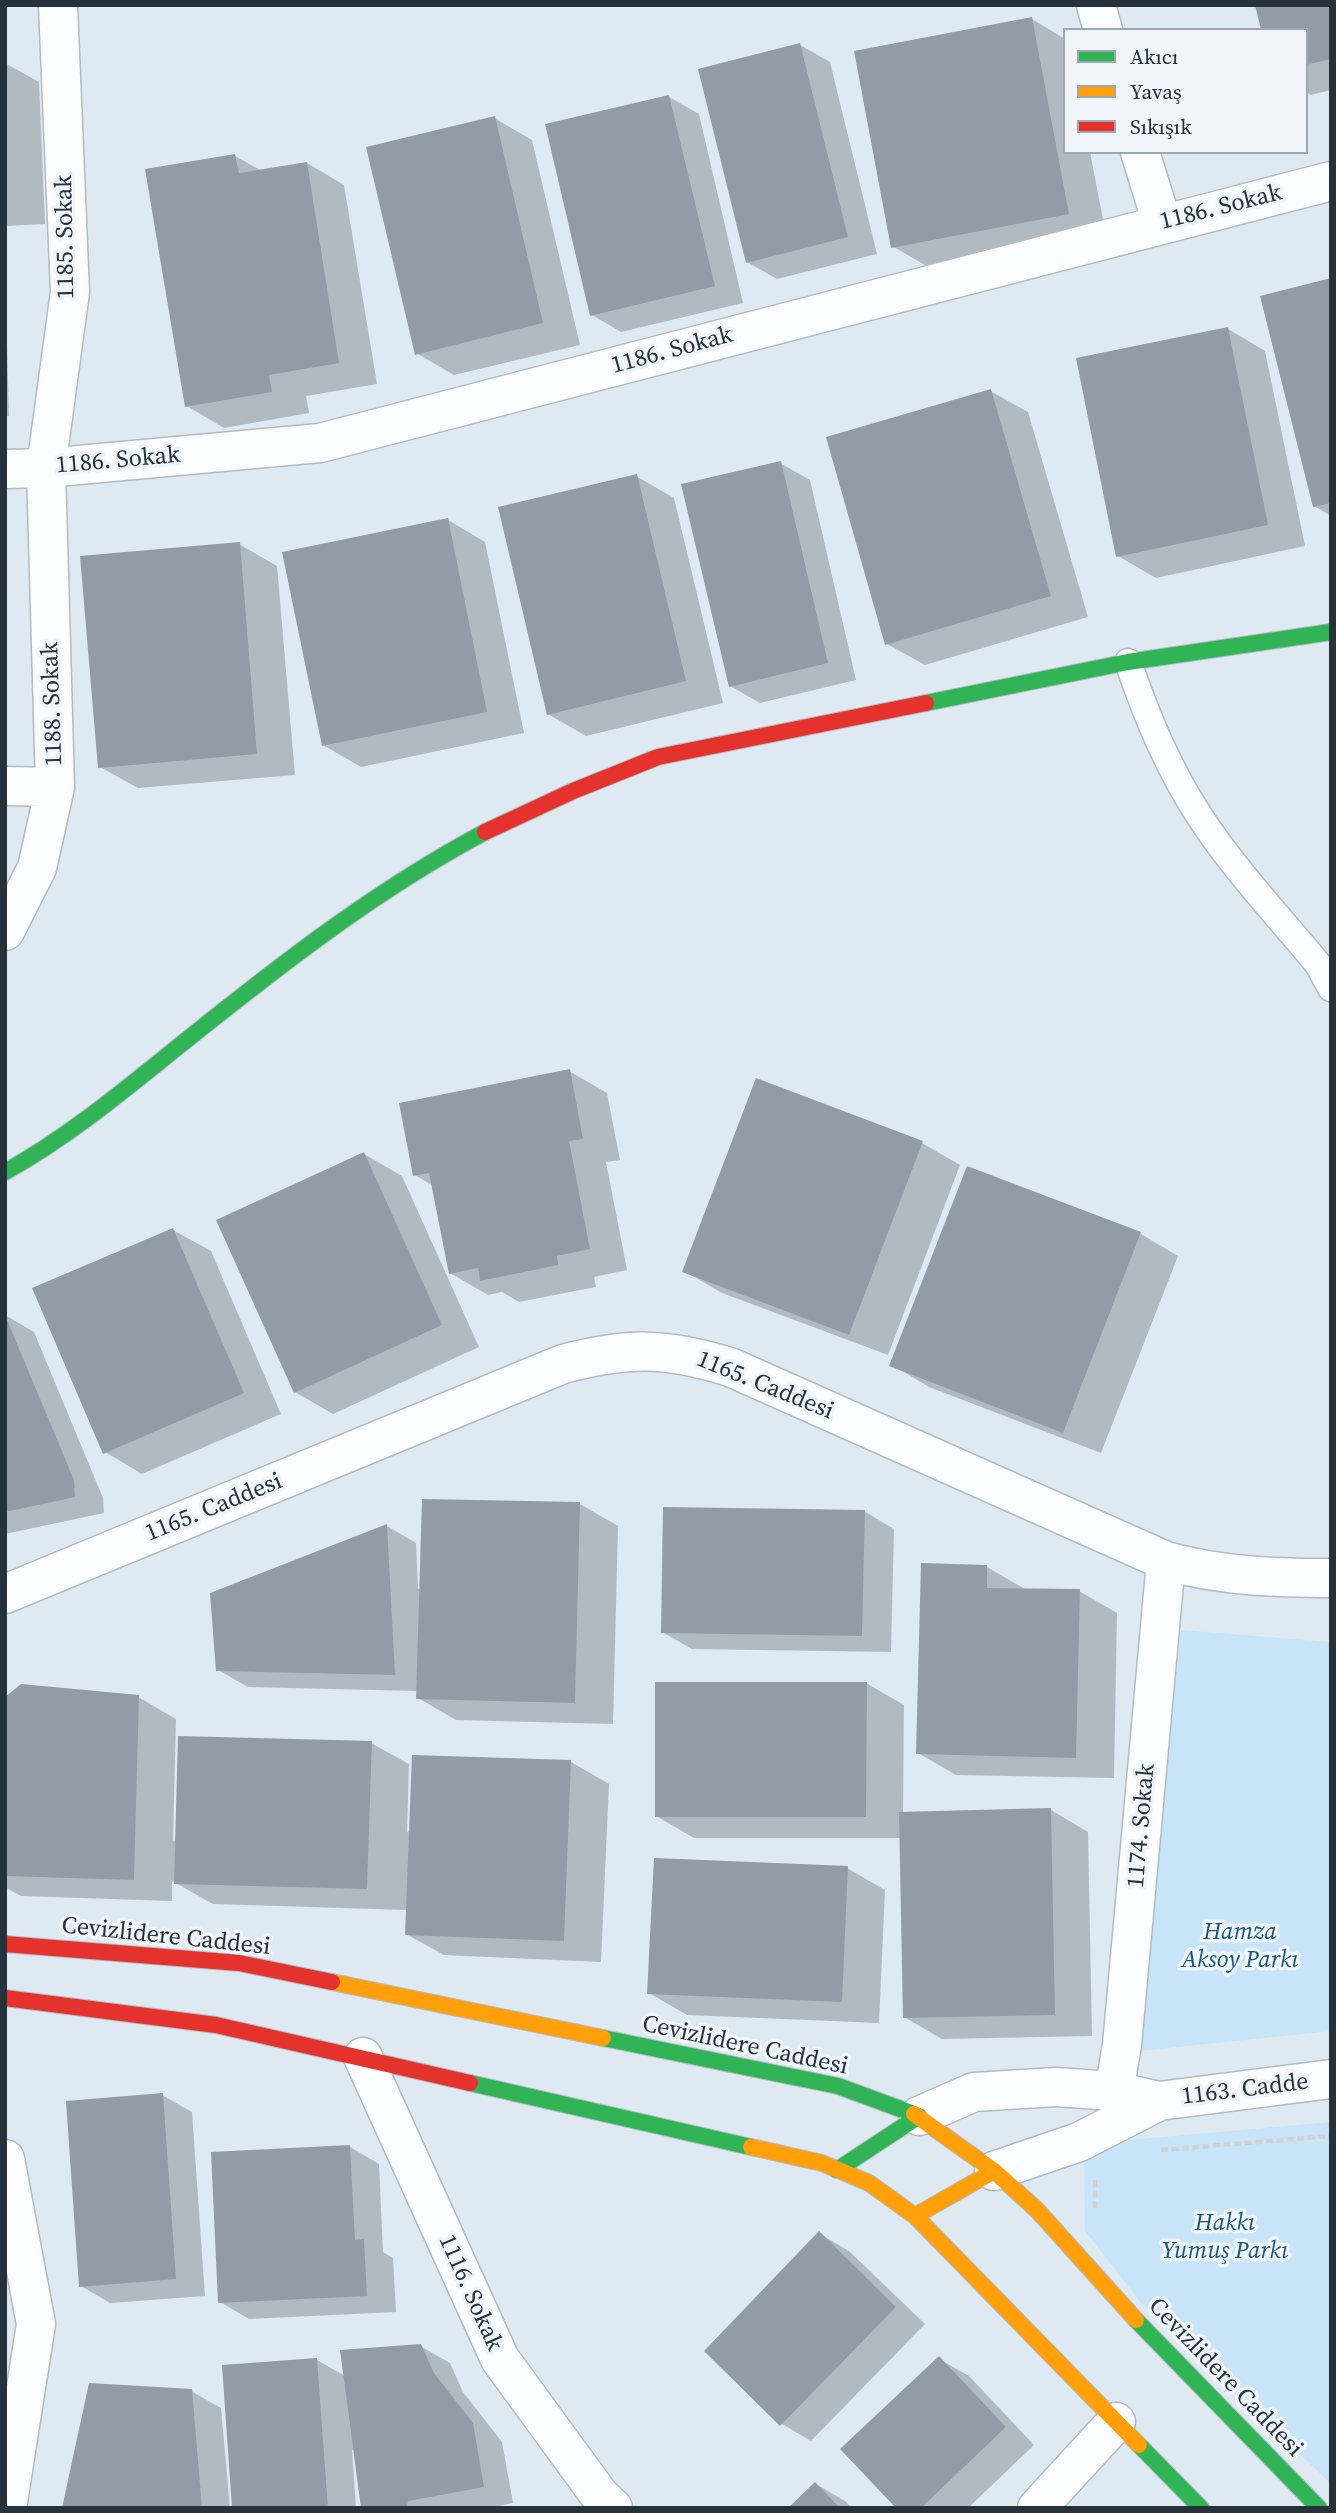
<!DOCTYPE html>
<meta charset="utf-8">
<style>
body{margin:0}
#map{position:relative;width:1336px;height:2513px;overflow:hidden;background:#dfe9f2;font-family:"Source Serif 4",serif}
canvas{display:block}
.frame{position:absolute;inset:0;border:7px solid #25323c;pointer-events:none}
.legend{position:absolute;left:1063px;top:28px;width:245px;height:126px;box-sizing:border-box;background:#eff5fb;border:2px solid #9ea7af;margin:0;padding:9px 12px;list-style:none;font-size:21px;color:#25323c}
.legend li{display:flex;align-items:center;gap:14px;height:35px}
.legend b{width:35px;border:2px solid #9ea7af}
</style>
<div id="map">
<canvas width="1336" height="2513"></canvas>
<div class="frame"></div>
<ul class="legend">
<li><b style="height:9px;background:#30b455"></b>Akıcı</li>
<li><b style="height:9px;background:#ff9f0a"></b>Yavaş</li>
<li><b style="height:9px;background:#e5322d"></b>Sıkışık</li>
</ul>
</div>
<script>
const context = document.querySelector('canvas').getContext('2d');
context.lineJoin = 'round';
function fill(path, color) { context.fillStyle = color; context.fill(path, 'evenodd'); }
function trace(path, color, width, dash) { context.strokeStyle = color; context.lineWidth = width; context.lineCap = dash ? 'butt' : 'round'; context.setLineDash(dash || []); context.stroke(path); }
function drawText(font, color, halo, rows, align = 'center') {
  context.font = font + ' "Source Serif 4",serif'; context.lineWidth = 7; context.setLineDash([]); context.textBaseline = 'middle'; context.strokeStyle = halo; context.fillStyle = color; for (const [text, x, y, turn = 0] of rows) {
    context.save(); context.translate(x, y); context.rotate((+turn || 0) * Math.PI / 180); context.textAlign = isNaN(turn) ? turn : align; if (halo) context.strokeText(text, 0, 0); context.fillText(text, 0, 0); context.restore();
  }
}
const green = new Path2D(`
 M1181,1630L1331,1642V2031L1140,2051Z
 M1331,2122V2484L1143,2305L1085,2231L1084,2160L1118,2141Z`);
const shadow = new Path2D(`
 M1331,5V90L1311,95L1306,92V30Z
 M1032,19L1065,39V152H1090L1106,235L930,268L892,246Z
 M800,45L830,62L877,254L777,279L747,262Z
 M5,63L39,82L45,224L5,226Z
 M669,97L699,114L743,303L621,332L592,315Z
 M494,118L532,140L580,345L454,375L416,353Z
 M235,156L262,171L307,163L344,185L377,384L306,396L309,413L224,428L187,406Z
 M5,271L9,416H5Z
 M1331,280V516L1314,506Z
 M1228,329L1265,351L1305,546L1156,578L1118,556Z
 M990,391L1028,412L1088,617L925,665L887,644Z
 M780,463L810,480L856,680L760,703L730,686Z
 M636,476L674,498L723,703L586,736L548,714Z
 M448,520L485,542L524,733L361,767L323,745Z
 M239,544L277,566L295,775L138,788L100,767Z
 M569,1071L607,1093L620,1160L606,1162L627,1270L594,1277L596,1287L519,1302L502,1292L488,1295L450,1273L433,1186L415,1175Z
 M757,1080L922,1143L960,1165L888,1355L722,1293L684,1271Z
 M364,1154L402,1176L479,1347L333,1414L295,1392Z
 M968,1168L1141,1234L1178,1256L1101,1453L929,1387L892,1365Z
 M173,1230L211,1251L281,1414L142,1474L105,1452Z
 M5,1315L34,1332L103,1498L104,1513L5,1534Z
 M580,1504L618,1526L613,1724L456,1720L418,1698V1691L248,1687L218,1670L387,1526L416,1543L418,1589H421Z
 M864,1511L894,1529L891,1652L692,1649L662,1632Z
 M987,1567L1025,1589L1079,1591L1117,1613L1114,1778L956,1775L918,1753Z
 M866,1683L904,1705L903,1813L1051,1810L1088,1832L1092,2036L942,2039L904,2017L901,1838H694L656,1816Z
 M138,1697L176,1719L173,1841L371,1743L409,1764L407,1832L571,1762L609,1784L601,1962L444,1955L406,1934L407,1910L213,1904L172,1881V1901L21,1896L5,1887V1699Z
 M847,1868L885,1890L879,2023L687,2015L649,1993Z
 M162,2095L192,2112L205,2296L110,2303L81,2286Z
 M350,2147L379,2164L383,2252L393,2258L396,2312L249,2319L220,2302Z
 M820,2234L849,2251L925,2324L811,2441L782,2424Z
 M420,2346L450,2363L463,2392L502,2442L513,2503L488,2508H362L355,2450H352L356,2508H233L317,2360L345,2376Z
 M939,2359L969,2376L1034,2445L968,2508H898Z
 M191,2391L221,2408L230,2508H64Z
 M816,2484L845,2501L852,2508H790Z`);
const building = new Path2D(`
 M1255,5H1331V59L1306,65V30H1261Z
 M1032,17L1069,214L891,248L854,51Z
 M800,43L848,237L746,263L698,69Z
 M669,95L715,286L590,316L545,124Z
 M495,116L543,323L415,355L366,147Z
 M235,154L239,173L307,162L339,363L269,375L272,392L185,407L145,169Z
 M1331,278V503L1313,507L1260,296Z
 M1228,327L1268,525L1116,557L1076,358Z
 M991,389L1051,596L885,645L826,437Z
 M781,461L828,663L729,687L681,484Z
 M637,474L686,681L547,715L498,507Z
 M448,518L487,712L322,746L282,552Z
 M240,542L257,754L98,768L80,556Z
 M570,1069L583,1139L569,1141L590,1249L557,1256L558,1265L480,1281L478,1268L449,1274L429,1173L413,1176L399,1103Z
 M756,1078L923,1141L849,1335L682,1272Z
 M364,1152L442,1325L294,1393L216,1220Z
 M967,1166L1141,1232L1063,1433L889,1366Z
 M173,1228L244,1393L103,1454L32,1288Z
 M5,1315L74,1480L75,1497L5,1512Z
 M422,1499L580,1502L575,1703L416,1699Z
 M663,1507L865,1510L862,1636L661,1633Z
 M387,1524L395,1675L216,1671L210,1593Z
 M921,1563L987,1565V1588L1080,1589L1076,1758L916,1754Z
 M655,1682H867L866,1817H655Z
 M21,1684L139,1695L134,1880L5,1876V1697Z
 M178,1736L372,1741L367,1889L174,1884Z
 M412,1755L571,1760L564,1941L405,1935Z
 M1051,1808L1055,2015L903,2018L899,1812Z
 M654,1858L848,1866L842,2002L647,1994Z
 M163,2093L176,2279L79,2287L66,2101Z
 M350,2145L355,2240L364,2239L367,2296L218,2303L211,2152Z
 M819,2231L896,2307L780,2426L704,2351Z
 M421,2344L434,2373L473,2423L484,2487L408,2501L407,2508H361L340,2350Z
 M939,2356L1006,2427L921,2508H896L840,2449Z
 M317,2358L328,2508H232L222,2365Z
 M89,2383L192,2389L202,2508H62Z
 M815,2482L840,2508H788Z`);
const path = new Path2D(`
 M1161,2150L1331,2136
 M1095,2180V2209`);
const lane = new Path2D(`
 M1128,662C1147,717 1168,768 1200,817C1234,869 1278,916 1318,964L1331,988`);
const street = new Path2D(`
 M1096,5L1103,30
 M1140,152L1162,223
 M5,469L46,468L320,443L1331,181
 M5,786L55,787
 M5,931L37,868L55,787L46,468L70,292L58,5
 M5,1594L563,1364C629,1347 664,1347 730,1367L1166,1561C1221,1576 1274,1578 1331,1578
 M363,2057L500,2359L600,2496L613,2508
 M1114,2091L1122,2045L1166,1561
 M919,2116L974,2092L1056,2087L1114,2091L1159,2101L1331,2079
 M5,2159L36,2324L7,2508
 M994,2171L1079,2142L1159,2101
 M1037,2508L1116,2422`);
const fast = new Path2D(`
 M926,703L1128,662L1331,632
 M5,1172C72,1135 130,1085 189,1038C284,962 378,889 485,832
 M603,2038L838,2086L914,2114
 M470,2083L751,2147
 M837,2170L919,2116
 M1136,2320L1319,2508
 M1139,2445L1201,2508`);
const slow = new Path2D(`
 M332,1982L603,2038
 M914,2114L994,2171L1037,2210L1136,2320
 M751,2147L822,2163L869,2183L915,2216L1139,2445
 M915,2216L994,2171`);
const jam = new Path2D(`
 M485,832L573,791L658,757L926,703
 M5,1944L239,1963L332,1982
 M5,1998L216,2025L470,2083`);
const streetNames = [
 ["1186. Sokak",1221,208,-14],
 ["1185. Sokak",66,237,-91],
 ["1186. Sokak",672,351,-15],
 ["1186. Sokak",118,461,-5],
 ["1188. Sokak",53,704,-92],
 ["1165. Caddesi",765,1386,22],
 ["1165. Caddesi",214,1508,-22],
 ["1174. Sokak",1142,1826,-85],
 ["Cevizlidere Caddesi",166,1937,6],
 ["Cevizlidere Caddesi",745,2046,12],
 ["1163. Cadde",1245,2090,-7],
 ["1116. Sokak",470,2293,66],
 ["Cevizlidere Caddesi",1225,2378,46]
];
const parkNames = [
 ["Hamza",1240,1933],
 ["Aksoy Parkı",1240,1961],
 ["Hakkı",1225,2224],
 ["Yumuş Parkı",1225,2252]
];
fill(green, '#c8e4f9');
fill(shadow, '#0003');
fill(building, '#939ca4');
trace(lane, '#b1bbc3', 29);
trace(street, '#b1bbc3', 41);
trace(fast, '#b1bbc3', 18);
trace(slow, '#b1bbc3', 18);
trace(jam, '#b1bbc3', 18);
trace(path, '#d0d3d6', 4.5, [7, 3.5]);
trace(lane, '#fafcfd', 26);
trace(street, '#fafcfd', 38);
trace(fast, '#30b455', 16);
trace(slow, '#ff9f0a', 16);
trace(jam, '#e5322d', 16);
drawText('24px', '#25323c', '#eff5fb', streetNames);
drawText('italic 24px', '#16567f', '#eff5fb', parkNames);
</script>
